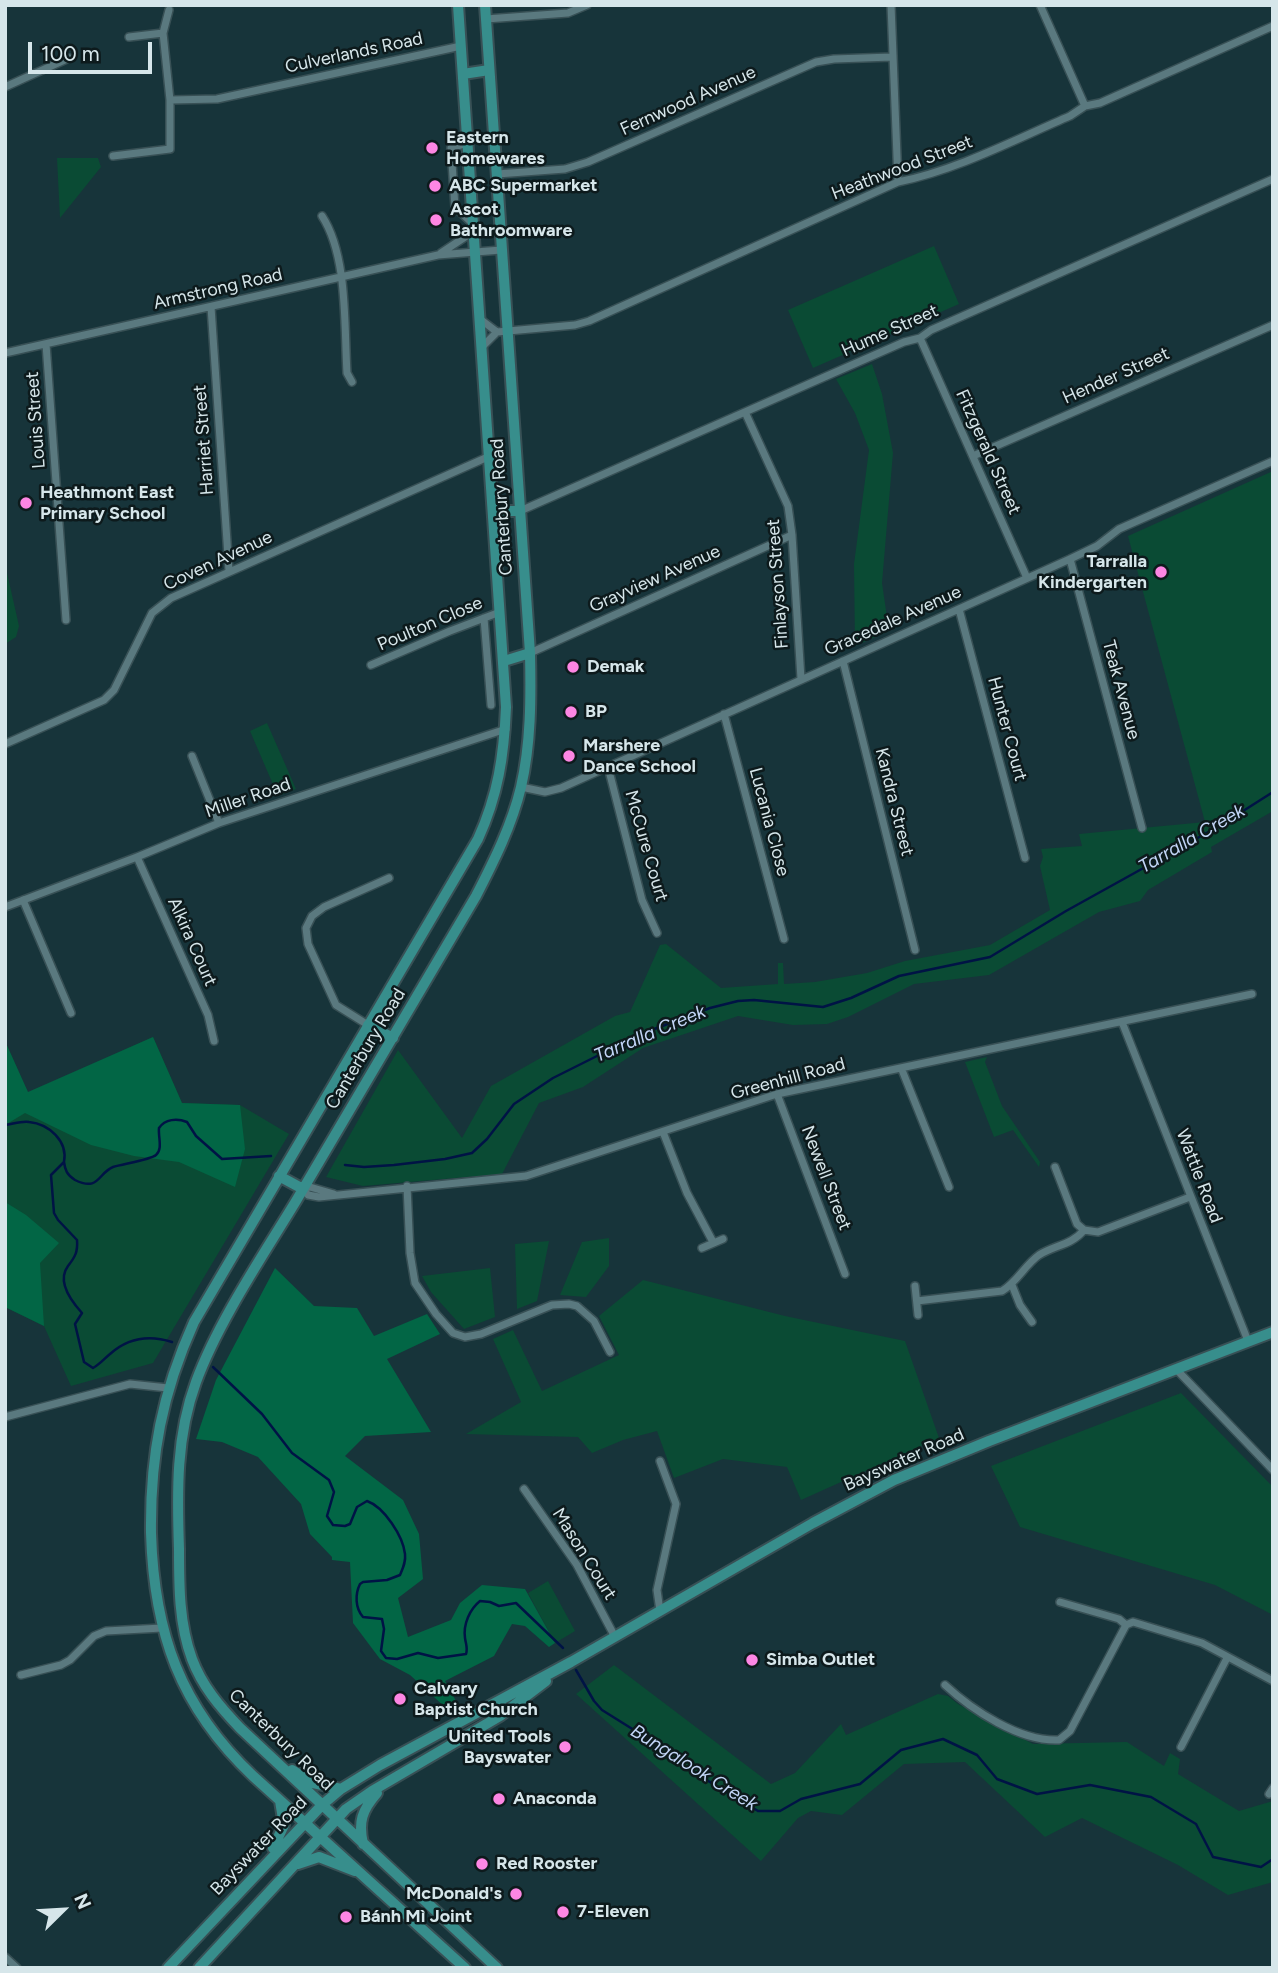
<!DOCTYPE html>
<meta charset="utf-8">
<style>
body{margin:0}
#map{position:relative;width:1278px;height:1973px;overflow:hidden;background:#17343a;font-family:Figtree,sans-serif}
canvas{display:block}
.frame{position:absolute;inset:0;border:7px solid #d6e6ea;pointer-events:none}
.north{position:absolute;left:28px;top:1875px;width:70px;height:70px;-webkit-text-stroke:5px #0d1a1c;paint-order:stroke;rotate:66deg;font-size:19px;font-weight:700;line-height:28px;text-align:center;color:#d6e6ea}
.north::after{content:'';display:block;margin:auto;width:24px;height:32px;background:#d6e6ea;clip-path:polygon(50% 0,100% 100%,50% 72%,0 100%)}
.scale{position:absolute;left:28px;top:42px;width:124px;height:32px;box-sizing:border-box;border:4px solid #d6e6ea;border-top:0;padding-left:9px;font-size:21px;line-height:24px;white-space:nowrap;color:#d6e6ea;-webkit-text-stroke:5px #0d1a1c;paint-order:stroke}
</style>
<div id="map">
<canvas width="1278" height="1973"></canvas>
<div class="frame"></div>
<div class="north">N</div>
<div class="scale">100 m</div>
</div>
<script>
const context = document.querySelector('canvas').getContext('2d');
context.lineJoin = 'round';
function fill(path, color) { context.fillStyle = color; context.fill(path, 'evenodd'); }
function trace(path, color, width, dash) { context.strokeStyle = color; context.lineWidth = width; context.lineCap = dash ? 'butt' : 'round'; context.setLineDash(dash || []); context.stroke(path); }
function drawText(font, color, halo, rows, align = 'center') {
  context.font = font + ' Figtree,sans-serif'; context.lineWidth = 5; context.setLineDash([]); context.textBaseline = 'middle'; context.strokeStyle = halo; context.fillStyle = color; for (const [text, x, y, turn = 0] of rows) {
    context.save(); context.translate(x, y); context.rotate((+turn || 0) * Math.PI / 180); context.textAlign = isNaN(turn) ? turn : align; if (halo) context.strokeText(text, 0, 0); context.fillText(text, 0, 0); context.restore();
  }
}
const green = new Path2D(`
 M57,158H98L101,167L60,218Z
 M934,246L959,304L813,368L788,310Z
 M872,364L882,394L893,453L882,583L889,631L855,646L854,564L869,450L855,413L836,379Z
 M1273,471V811L1211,847L1212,852L1148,890L1140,901L1099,912L989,975L914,984L848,1017L827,1024L793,1025L738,1016L643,1048L583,1087L539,1103L502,1174L363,1186L326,1177L398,1050L462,1138L491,1086L615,1016L630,1012L660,945L666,944L721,988L778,984V963H783L784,984L815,982L867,973L905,961L990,945L1050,910L1040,866L1043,857L1041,849L1082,846L1079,834L1205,822L1128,536Z
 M5,564L19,626L16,637L5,644Z
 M267,723L296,789L278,796L250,731Z
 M153,1037L182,1103L240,1105L289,1134L153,1363L71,1386L44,1326L5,1307V1041L28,1093Z
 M987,1057L985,1062L1002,1106L1040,1162L1039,1167L1013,1130L994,1137L965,1062Z
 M609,1238V1266L586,1297L560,1295L582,1242Z
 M549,1241L537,1301L517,1309L515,1244Z
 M490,1268L495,1317L464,1329L431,1292L422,1276Z
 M643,1280L785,1316L905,1341L939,1438L801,1500L787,1467L723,1459L674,1478L657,1431L623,1440L592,1453L578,1437L466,1434L521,1402L493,1339L513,1330L542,1391L619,1355L599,1316Z
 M1181,1393L1273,1487V1615L1215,1585L1020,1527L991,1466Z
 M548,1581L575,1631L555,1643L528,1593Z
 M614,1665L771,1784L795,1773L841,1724L846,1735L938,1694L948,1696L958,1704L1033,1744L1127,1742L1164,1766L1170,1753L1180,1759L1178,1774L1239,1811L1273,1801V1882L1228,1895L1178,1865L1082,1818L1045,1837L965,1762L904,1764L842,1815L811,1811L798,1818L761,1861L576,1694Z`);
const forest = new Path2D(`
 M153,1037L182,1103L240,1105L245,1149L235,1187L179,1162L134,1156L91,1145L25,1113L5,1125V1041L28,1092Z
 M5,1202L26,1215L59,1243L40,1263L44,1326L5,1307Z
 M275,1268L314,1306L357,1308L374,1336L427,1314L440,1334L387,1359L431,1432L365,1436L345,1456L403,1500L419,1534L423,1579L398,1598L408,1637L451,1620L460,1603L482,1585L525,1589L555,1643L549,1647L525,1626L512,1624L494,1656L445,1681L456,1701L446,1708L410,1675L380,1659L353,1623L350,1562L332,1560V1557L310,1534L301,1504L258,1457L222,1442L196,1439L216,1380Z`);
const stream = new Path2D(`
 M5,1125C13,1124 21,1121 29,1122C49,1124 68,1141 64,1162L51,1175L54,1213L58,1220L77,1240C78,1252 75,1257 68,1266C56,1282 72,1302 82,1313L75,1324L84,1362L93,1368C100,1364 104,1359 110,1354C129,1337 150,1335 172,1342
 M64,1162C65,1170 67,1175 75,1180C99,1192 98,1173 113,1167C122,1164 150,1160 156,1155C163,1149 158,1137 159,1128C165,1119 177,1118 187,1122L196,1136L222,1159L271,1156
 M345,1165L364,1167L394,1165L445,1159L472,1153L487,1139L514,1104L553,1078L641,1034L710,1008L738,1001L754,1000L823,1007L851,998L899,976L990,957L1066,911L1221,825L1273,792
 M213,1367L262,1414L292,1453L329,1480L334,1492L327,1516L333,1525L345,1526L350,1524L357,1507L367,1501C384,1507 403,1536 405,1554C406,1562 403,1568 400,1575L387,1580L363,1582L360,1584C355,1594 355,1608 363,1617L382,1619L384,1629L381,1651L386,1658L397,1659L418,1653L438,1658L466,1654C468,1648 466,1645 465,1638C463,1624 470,1609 480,1601L490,1602L499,1606L516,1603L563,1648
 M576,1670L594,1701L602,1710L634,1730L675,1761L758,1811H780L801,1799L860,1784L901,1750L943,1739L977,1755L997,1779L1037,1794L1090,1785L1151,1797L1196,1824L1213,1857L1261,1867L1273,1859`);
const street = new Path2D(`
 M891,5L898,182
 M1040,5L1085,106
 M486,19L568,13L587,5
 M129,37L163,33L169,10
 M5,87L69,58
 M170,100L217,99L461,46
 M468,143L451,148L455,207L473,224
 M113,156L170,149V100L163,33
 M497,174L565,169L588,162L816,62L834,59L892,57
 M322,216C348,256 344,325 347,373L352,382
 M441,253L474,231
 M211,307L229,571
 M480,319L497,332
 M920,338L1027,578
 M46,344L66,620
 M482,347L497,332L575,325L589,321L898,182C957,170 1014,140 1070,116L1085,106L1100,103L1273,26
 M5,353L438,255L501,250
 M745,412L788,506L792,535L801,679
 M973,456L1273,325
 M520,511L904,342L920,338L931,330L1273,179
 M1070,559L1142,828
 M959,609L1025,858
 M484,618L491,705
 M530,653L792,535
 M843,661L915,950
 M371,665L450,631L500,612
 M724,714L784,939
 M5,744L104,700L114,690L152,613L171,598L490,456
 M192,756L219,823
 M608,767L642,900L657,933
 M521,787L545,792L561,788L1070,559L1097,546L1119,529L1273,461
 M137,857L208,1015L214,1041
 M23,900L71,1013
 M5,907L137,857L219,823L506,729
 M1122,1022L1248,1341
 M368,1025L336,1005L308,944L306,928L312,916L324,907L389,878
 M902,1070L949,1187
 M777,1094L845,1274
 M663,1132L687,1193L713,1242
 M1055,1167L1077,1224L1084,1230
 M407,1186L410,1253L415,1283L436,1314L453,1333L465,1337L481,1334L552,1305L569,1304L577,1306L594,1321L610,1352
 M303,1189L308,1195L319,1197L526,1176L777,1094L1252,994
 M303,1189L310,1187L334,1194
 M702,1248L723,1239
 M1012,1285L1020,1305L1032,1322
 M915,1286L918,1315
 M917,1301L1002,1291C1017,1282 1025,1265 1039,1255C1055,1245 1072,1245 1084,1230L1098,1232L1190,1197
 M1176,1369L1273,1470
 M5,1417L130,1384L168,1388
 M524,1489L577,1565L615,1637
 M1060,1602L1119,1619L1126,1625
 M660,1611L657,1590L676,1504L660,1461
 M21,1675L61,1665L70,1660L94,1636L106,1631L162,1628
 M945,1685C972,1710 1020,1742 1059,1740L1070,1731L1126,1625L1133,1622L1202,1643L1273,1681
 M1181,1747L1227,1658
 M1269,1794L1273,1788
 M5,1957L17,1968`);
const primary = new Path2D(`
 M458,5L506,707C504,756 498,795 478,839L194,1322C162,1393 150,1456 151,1533C154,1633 180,1707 253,1776L465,1968
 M485,5L530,653C531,698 531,743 521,787C512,825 494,861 476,896C416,998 356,1100 296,1201C262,1257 218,1322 196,1382C176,1436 177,1492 179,1549C179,1586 179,1624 192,1659C202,1686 220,1707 240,1728L497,1968
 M463,74L489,70
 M494,511H520
 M504,661L530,653
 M368,1025L393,1038
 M279,1176L303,1189
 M292,1770L313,1783L341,1789
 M363,1844C358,1822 362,1810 377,1793
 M273,1848L284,1825L280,1801
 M298,1864L319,1857L355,1871
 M168,1968L322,1805L341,1789L380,1765L571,1662L813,1523L894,1480L989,1441L1273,1332
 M199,1968L346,1809L372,1791L500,1716L546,1681`);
const markers = [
 [432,148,7,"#fd86e3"],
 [435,186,7,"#fd86e3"],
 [436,220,7,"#fd86e3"],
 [26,503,7,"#fd86e3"],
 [1161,572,7,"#fd86e3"],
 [573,667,7,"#fd86e3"],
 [571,712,7,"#fd86e3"],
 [569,756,7,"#fd86e3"],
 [752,1660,7,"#fd86e3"],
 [400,1699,7,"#fd86e3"],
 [565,1747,7,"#fd86e3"],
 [499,1799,7,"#fd86e3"],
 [482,1864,7,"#fd86e3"],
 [516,1894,7,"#fd86e3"],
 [563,1912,7,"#fd86e3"],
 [346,1917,7,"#fd86e3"]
];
const streetNames = [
 ["Culverlands Road",354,53,-12],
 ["Fernwood Avenue",688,101,-24],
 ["Heathwood Street",902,168,-21],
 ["Armstrong Road",218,289,-13],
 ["Hume Street",890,331,-24],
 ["Hender Street",1116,376,-24],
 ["Louis Street",36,420,-94],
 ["Harriet Street",204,440,-94],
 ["Fitzgerald Street",988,452,66],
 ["Canterbury Road",502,507,-94],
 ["Coven Avenue",218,561,-25],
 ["Grayview Avenue",655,579,-24],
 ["Finlayson Street",778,584,-94],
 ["Gracedale Avenue",893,621,-24],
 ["Poulton Close",430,624,-23],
 ["Teak Avenue",1121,690,75],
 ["Hunter Court",1007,729,75],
 ["Miller Road",248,798,-19],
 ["Kandra Street",894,802,76],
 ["Lucania Close",769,822,75],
 ["McCure Court",646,846,74],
 ["Alkira Court",192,942,66],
 ["Canterbury Road",366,1049,-59],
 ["Greenhill Road",788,1079,-15],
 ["Wattle Road",1199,1176,69],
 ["Newell Street",826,1178,69],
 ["Bayswater Road",904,1460,-24],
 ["Mason Court",584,1554,58],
 ["Canterbury Road",281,1740,44],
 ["Bayswater Road",259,1846,-46]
];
const poiNames = [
 ["Eastern",446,138],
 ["Homewares",446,159],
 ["ABC Supermarket",449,186],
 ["Ascot",450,210],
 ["Bathroomware",450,231],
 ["Heathmont East",40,493],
 ["Primary School",40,514],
 ["Tarralla",1147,562,"right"],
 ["Kindergarten",1147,583,"right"],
 ["Demak",587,667],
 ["BP",585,712],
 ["Marshere",583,746],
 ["Dance School",583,767],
 ["Simba Outlet",766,1660],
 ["Calvary",414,1689],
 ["Baptist Church",414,1710],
 ["United Tools",551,1737,"right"],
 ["Bayswater",551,1758,"right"],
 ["Anaconda",513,1799],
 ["Red Rooster",496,1864],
 ["McDonald's",502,1894,"right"],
 ["7-Eleven",577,1912],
 ["Bánh Mì Joint",360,1917]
];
const waterNames = [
 ["Tarralla Creek",1192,839,-30],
 ["Tarralla Creek",650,1034,-23],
 ["Bungalook Creek",694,1768,32]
];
fill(green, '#0a4b34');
fill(forest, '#026645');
trace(stream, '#001345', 2.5);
trace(street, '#385055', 10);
trace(primary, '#385055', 14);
trace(street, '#5a797f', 7);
trace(primary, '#378e8c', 10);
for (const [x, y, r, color] of markers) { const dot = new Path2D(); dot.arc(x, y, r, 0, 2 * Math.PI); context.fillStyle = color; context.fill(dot); trace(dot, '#0d1a1c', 2.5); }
drawText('18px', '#d6e6ea', '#0d1a1c', streetNames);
drawText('bold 18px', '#d6e6ea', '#0d1a1c', poiNames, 'left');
drawText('italic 19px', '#c2d5f6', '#0d1a1c', waterNames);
</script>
